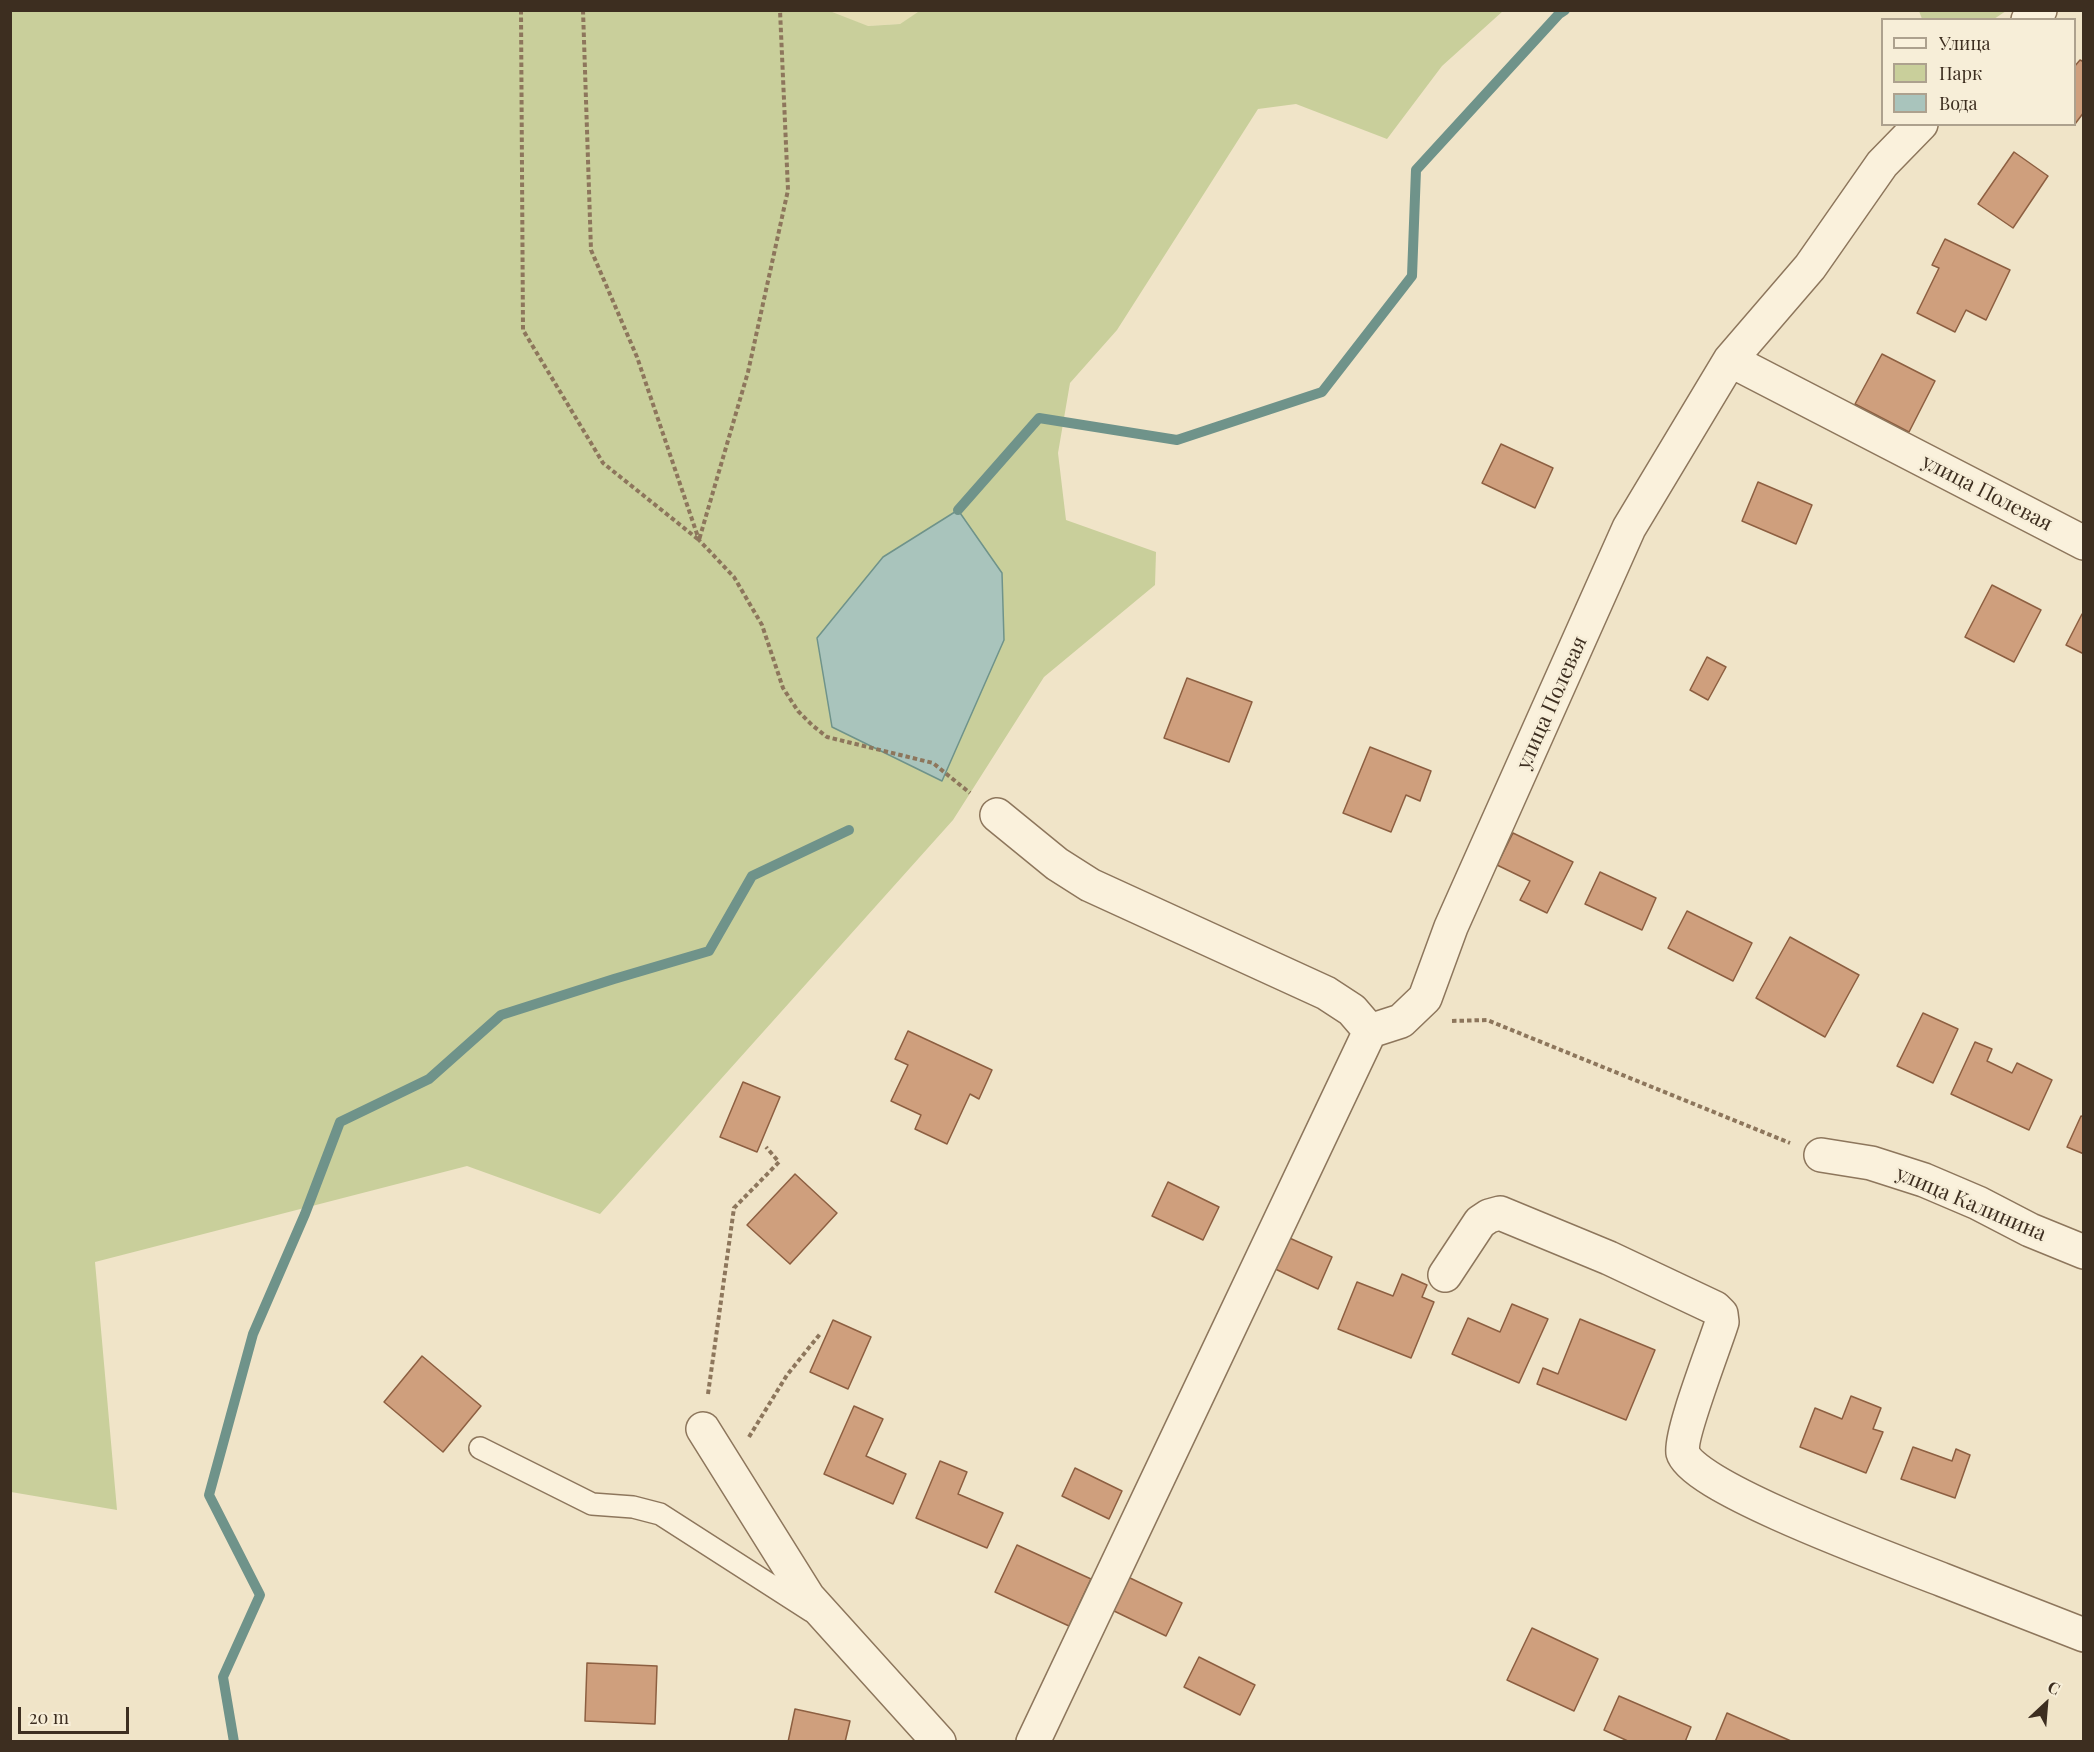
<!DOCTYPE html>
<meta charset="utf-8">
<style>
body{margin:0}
#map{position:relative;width:2094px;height:1752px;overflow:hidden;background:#f0e4c8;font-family:"Playfair Display",serif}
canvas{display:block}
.frame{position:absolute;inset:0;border:12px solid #3d2e20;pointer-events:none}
.legend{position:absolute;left:1881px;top:18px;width:195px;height:108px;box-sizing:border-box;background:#f7eed8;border:2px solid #ada18e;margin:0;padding:8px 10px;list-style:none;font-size:18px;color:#3d2e20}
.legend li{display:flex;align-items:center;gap:12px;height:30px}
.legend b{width:30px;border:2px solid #ada18e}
.north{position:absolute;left:2016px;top:1674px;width:60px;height:60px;-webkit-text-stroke:4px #f7eed8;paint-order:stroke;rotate:26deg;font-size:16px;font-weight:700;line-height:24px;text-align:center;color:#3d2e20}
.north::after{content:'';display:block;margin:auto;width:21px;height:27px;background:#3d2e20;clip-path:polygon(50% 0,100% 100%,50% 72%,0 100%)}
.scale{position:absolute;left:18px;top:1707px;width:111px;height:27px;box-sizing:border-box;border:3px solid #3d2e20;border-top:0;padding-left:8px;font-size:18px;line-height:21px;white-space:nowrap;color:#3d2e20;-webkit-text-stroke:4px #f7eed8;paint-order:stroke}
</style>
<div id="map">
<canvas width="2094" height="1752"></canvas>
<div class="frame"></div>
<ul class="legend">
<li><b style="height:8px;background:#faf1dc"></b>Улица</li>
<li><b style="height:16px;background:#c9cf9b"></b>Парк</li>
<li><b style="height:16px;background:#a9c4bc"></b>Вода</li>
</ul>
<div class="north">С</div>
<div class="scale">20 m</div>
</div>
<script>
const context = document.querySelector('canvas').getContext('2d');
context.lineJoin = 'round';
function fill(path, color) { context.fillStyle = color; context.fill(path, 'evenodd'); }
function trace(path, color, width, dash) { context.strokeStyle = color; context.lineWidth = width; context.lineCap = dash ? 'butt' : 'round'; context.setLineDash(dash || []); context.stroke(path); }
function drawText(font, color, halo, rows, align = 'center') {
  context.font = font + ' "Playfair Display",serif'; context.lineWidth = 5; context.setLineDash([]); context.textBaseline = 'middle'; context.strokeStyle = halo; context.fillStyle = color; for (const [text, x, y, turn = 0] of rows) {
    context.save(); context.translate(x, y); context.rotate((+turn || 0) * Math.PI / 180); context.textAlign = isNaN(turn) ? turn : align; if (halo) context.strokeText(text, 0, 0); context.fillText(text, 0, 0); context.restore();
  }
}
const farmland = new Path2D(`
 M827,11H921L900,24L867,26Z`);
const green = new Path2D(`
 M827,10L868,26L900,24L921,10L1503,11L1442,66L1387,139L1296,104L1258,109L1117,330L1070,383L1058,453L1066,520L1156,552L1155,585L1044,677L953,820L600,1214L467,1166L95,1262L117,1510L11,1492L10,11Z
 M1919,11V10L2006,11L1994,19H1922Z`);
const water = new Path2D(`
 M958,510L1002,573L1004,640L942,781L832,727L817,638L883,557Z`);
const stream = new Path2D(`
 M958,510L1039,418L1177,440L1322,392L1412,276L1416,170L1559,14L1565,10
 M234,1742L223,1677L260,1595L209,1495L253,1334L305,1214L340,1122L429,1079L501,1015L614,979L709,951L752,876L849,830`);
const building = new Path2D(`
 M2080,60L2084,62V112L2075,124L2074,67Z
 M2014,152L2048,176L2013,228L1978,204Z
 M1945,239L2010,270L1986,320L1966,310L1955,332L1917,313L1939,268L1932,265Z
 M1882,354L1935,381L1909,432L1855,404Z
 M1501,444L1553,468L1535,508L1482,483Z
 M1758,482L1812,505L1796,544L1742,521Z
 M1992,585L2041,610L2014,662L1965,637Z
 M2082,614L2084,615V654L2066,645Z
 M1707,657L1726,667L1708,700L1690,690Z
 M1187,678L1252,702L1229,762L1164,738Z
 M1370,747L1431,771L1420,801L1406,795L1391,832L1343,813Z
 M1513,833L1573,862L1547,913L1520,900L1530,881L1497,865Z
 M1600,872L1656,898L1642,930L1585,904Z
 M1687,911L1752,943L1733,981L1668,948Z
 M1790,937L1859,975L1825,1037L1756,998Z
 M1923,1013L1958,1029L1933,1083L1897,1066Z
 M908,1031L992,1070L979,1099L970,1094L947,1144L915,1129L921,1115L891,1101L908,1065L895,1059Z
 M1975,1042L1992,1049L1987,1061L2012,1073L2017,1063L2052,1080L2029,1130L1951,1094Z
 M743,1082L780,1097L757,1152L720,1137Z
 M2081,1116L2084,1117V1154L2067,1147Z
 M795,1174L837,1213L790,1264L747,1225Z
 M1168,1182L1219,1207L1203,1240L1152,1216Z
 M1285,1236L1332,1257L1318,1289L1271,1267Z
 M1402,1274L1427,1285L1422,1297L1434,1302L1411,1358L1338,1329L1357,1282L1393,1296Z
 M1512,1304L1548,1319L1519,1383L1452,1354L1468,1318L1500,1332Z
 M1580,1319L1655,1350L1626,1420L1537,1384L1543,1368L1558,1374Z
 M833,1320L871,1337L848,1389L810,1372Z
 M422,1356L481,1406L443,1452L384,1402Z
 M1851,1396L1881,1408L1873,1429L1883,1432L1866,1473L1800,1447L1815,1408L1842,1419Z
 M854,1406L883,1419L866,1456L906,1474L893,1504L824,1474Z
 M1913,1447L1952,1461L1956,1449L1970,1455L1955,1498L1901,1479Z
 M940,1461L967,1472L958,1494L1003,1513L987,1548L916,1518Z
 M1075,1468L1122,1491L1109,1519L1062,1496Z
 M1017,1545L1091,1579L1069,1626L995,1592Z
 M1128,1577L1182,1603L1166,1636L1112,1610Z
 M1532,1628L1598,1659L1574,1711L1507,1680Z
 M1199,1657L1255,1685L1240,1715L1184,1687Z
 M587,1663L657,1666L655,1724L585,1721Z
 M1619,1696L1691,1727L1685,1742H1630L1604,1730Z
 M795,1709L850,1721L845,1742H788Z
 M1727,1713L1791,1741V1742H1715Z`);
const path = new Path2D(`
 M521,10L523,330L603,463L699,540L748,372L788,190L780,10
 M583,10L591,250L637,357L699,540L734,577L762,625L783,688L798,711L812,725L827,737L933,763L970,793
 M1452,1021L1487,1020L1790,1143
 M708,1394L734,1208L779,1162L766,1147
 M749,1437L787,1375L820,1334`);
const service = new Path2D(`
 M480,1448L592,1504L633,1507L660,1514L811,1611`);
const minor = new Path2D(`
 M2028,20L2040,10
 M1730,360L2084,543
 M997,815L1057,864L1090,885L1326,993L1352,1010L1370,1031L1033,1742
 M1370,1031L1401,1021L1425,998L1451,927L1629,528L1730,360L1810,267L1882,164L1921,124
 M1821,1155L1871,1163L1924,1180L1978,1203L2030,1230L2084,1252
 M1445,1275L1480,1222L1489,1216L1500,1213L1609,1258L1715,1308L1721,1314L1722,1322C1715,1345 1679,1436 1683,1453C1692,1488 1903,1564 1943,1580C1990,1598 2037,1617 2084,1635
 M703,1429L808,1597L939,1742`);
const streetNames = [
 ["улица Полевая",1987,493,27],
 ["улица Полевая",1552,703,-66],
 ["улица Калинина",1971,1204,23]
];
fill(farmland, '#e6deb5');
fill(green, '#c9cf9b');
fill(water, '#a9c4bc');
trace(water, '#6f938a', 1.5);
trace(stream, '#6f938a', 10);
fill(building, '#cf9f7d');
trace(building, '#8d5f41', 1.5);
trace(service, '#8d765c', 24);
trace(minor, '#8d765c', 36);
trace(path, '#8d765c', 4, [4.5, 3]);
trace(service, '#faf1dc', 21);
trace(minor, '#faf1dc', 33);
drawText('21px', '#3d2e20', '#f7eed8', streetNames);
</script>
